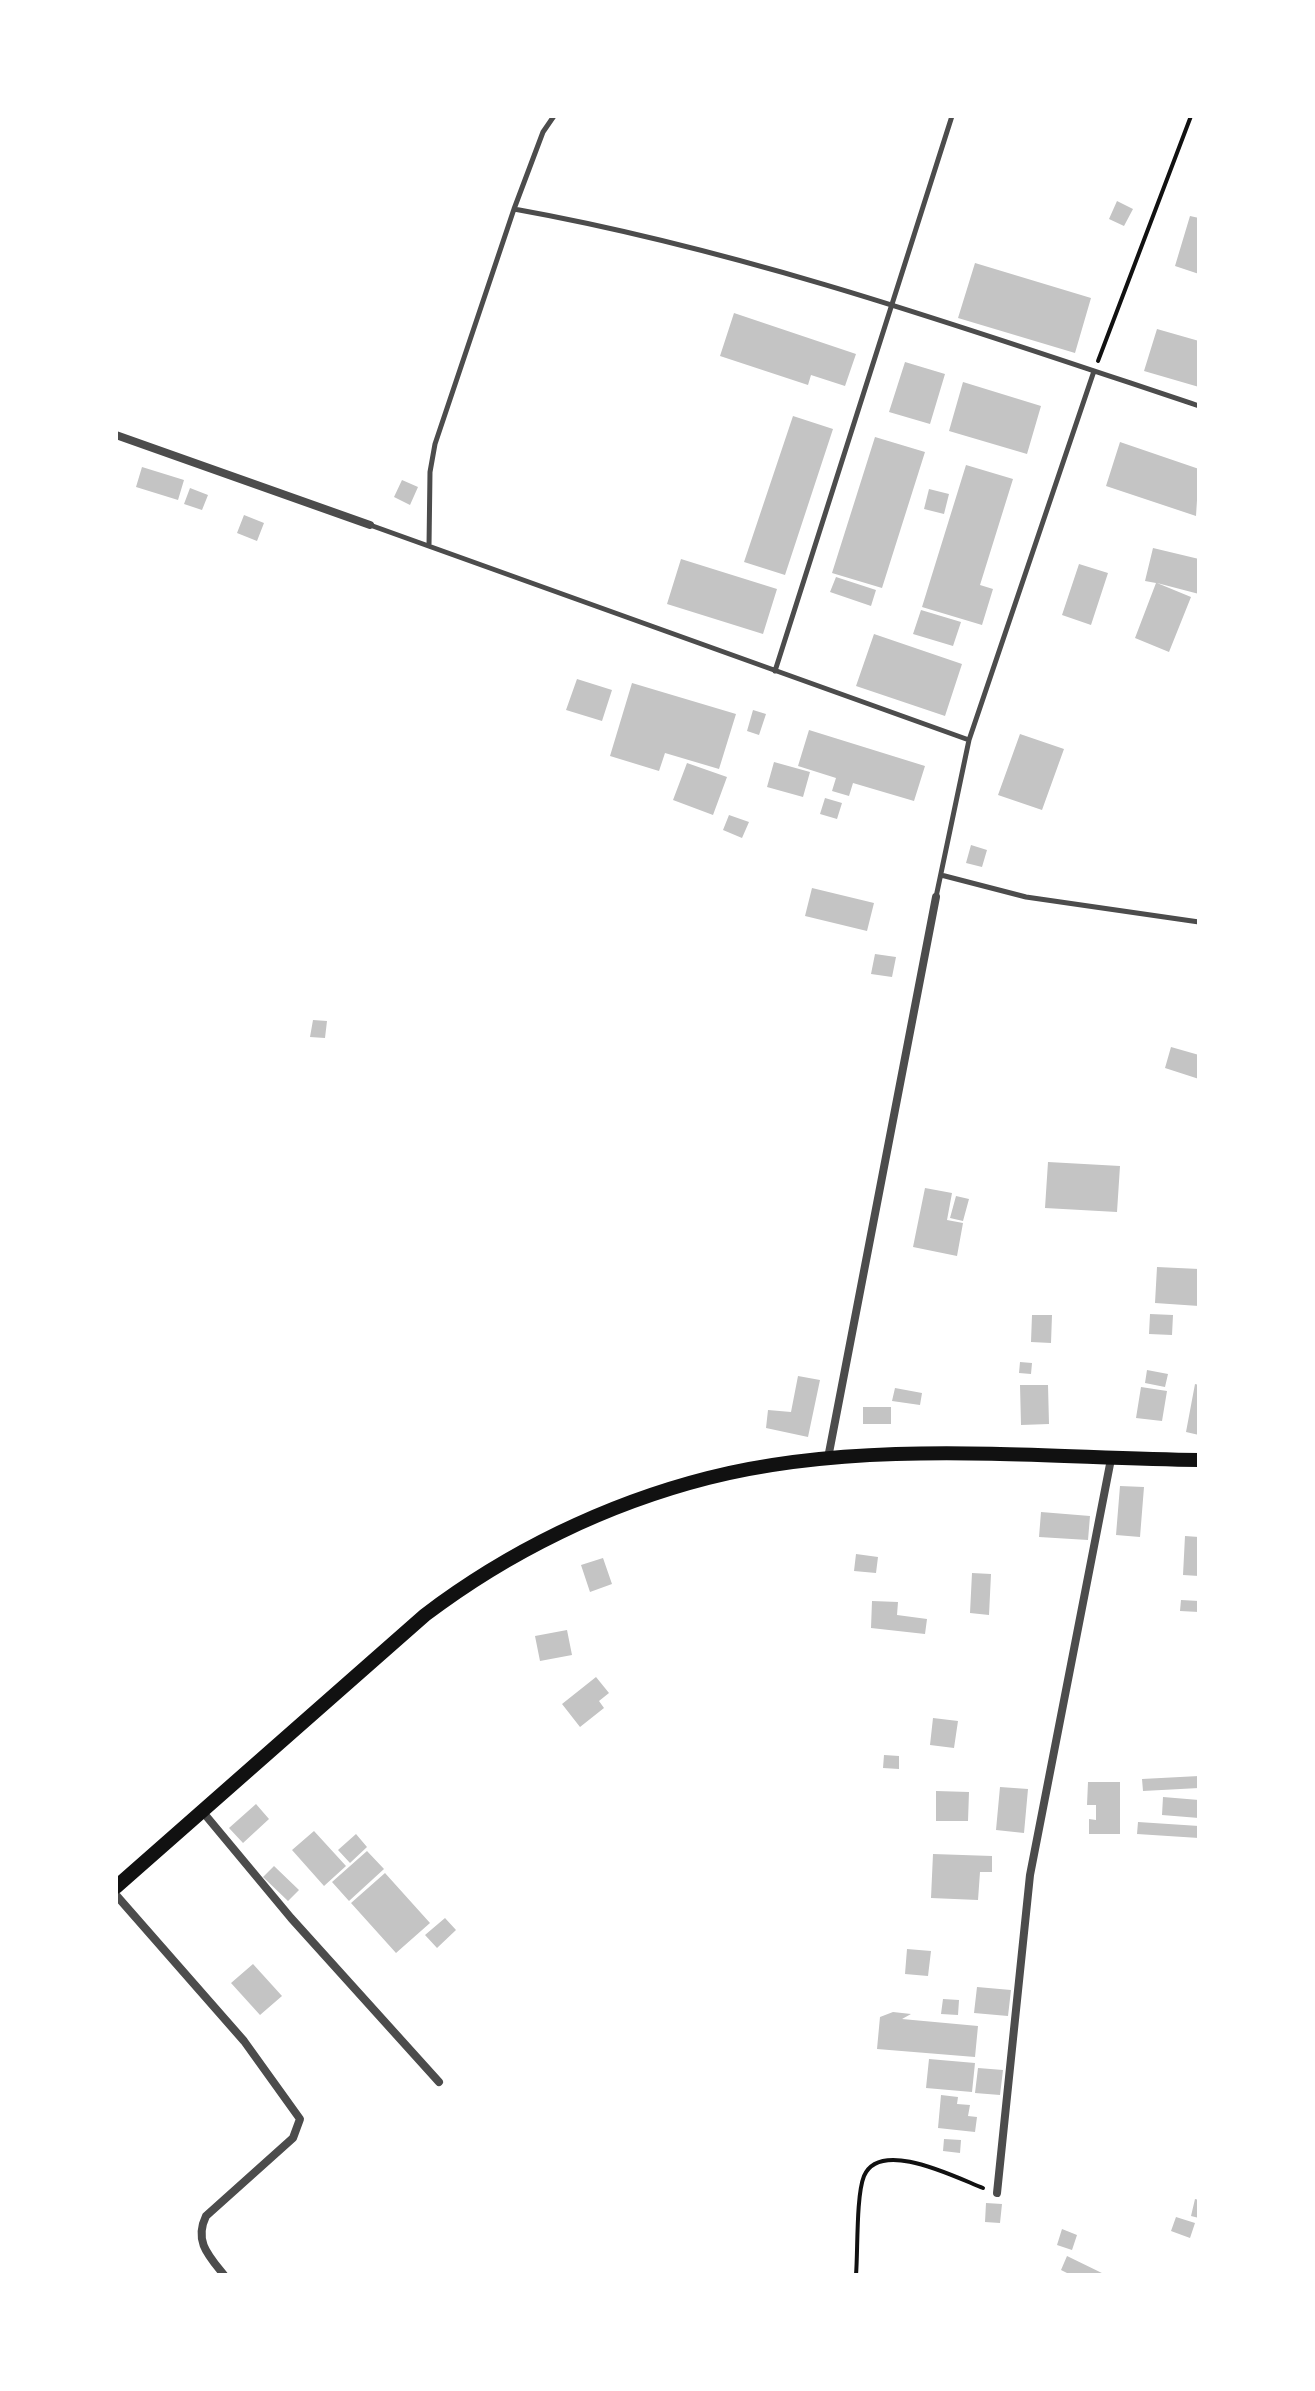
<!DOCTYPE html>
<style>
body{margin:0}
#map{position:relative;width:1315px;height:2391px;overflow:hidden;background:#fff;font-family:Helvetica,sans-serif}
canvas{display:block}
.frame{position:absolute;inset:0;border:118px solid #fff;pointer-events:none}
</style>
<div id="map">
<canvas width="1315" height="2391"></canvas>
<div class="frame"></div>
</div>
<script>
const context = document.querySelector('canvas').getContext('2d');
context.lineJoin = 'round';
function fill(path, color) { context.fillStyle = color; context.fill(path, 'evenodd'); }
function trace(path, color, width, dash) { context.strokeStyle = color; context.lineWidth = width; context.lineCap = dash ? 'butt' : 'round'; context.setLineDash(dash || []); context.stroke(path); }
const building = new Path2D(`
 M1117,201L1133,209L1124,226L1109,219Z
 M1190,216L1199,218V274L1175,266Z
 M975,263L1091,298L1075,353L958,318Z
 M734,313L856,354L845,386L811,375L808,385L720,356Z
 M1157,329L1199,341V387L1144,371Z
 M905,362L945,374L930,424L889,412Z
 M963,382L1041,406L1027,454L949,431Z
 M793,416L833,429L785,575L744,562Z
 M875,437L925,452L882,588L832,573Z
 M1120,442L1199,469L1196,516L1106,486Z
 M966,465L1013,479L980,585L993,589L982,625L922,607Z
 M142,467L184,480L178,500L136,487Z
 M402,480L418,487L410,505L394,497Z
 M190,488L208,495L202,510L184,504Z
 M929,489L949,494L944,514L924,509Z
 M244,515L264,523L257,541L237,533Z
 M1153,548L1199,559V594L1157,583L1191,597L1169,652L1135,638L1156,583L1145,581Z
 M681,559L777,589L763,634L667,604Z
 M1079,564L1108,573L1091,625L1062,615Z
 M836,577L876,590L871,606L830,592Z
 M921,610L961,622L953,646L913,634Z
 M874,634L962,664L945,716L856,686Z
 M577,679L612,690L602,721L566,710Z
 M632,683L736,714L719,769L665,753L659,771L610,756Z
 M753,710L766,714L759,735L747,731Z
 M809,730L925,766L914,801L853,783L849,796L832,791L836,778L798,766Z
 M1020,734L1064,749L1042,810L998,795Z
 M774,762L810,772L803,797L767,787Z
 M687,763L727,777L713,815L673,800Z
 M825,798L842,803L837,819L820,814Z
 M729,815L749,822L742,838L723,830Z
 M971,845L987,850L982,867L966,863Z
 M812,888L874,903L867,931L805,916Z
 M875,954L896,957L892,977L871,974Z
 M313,1020L327,1021L325,1038L310,1037Z
 M1171,1047L1199,1055V1079L1165,1068Z
 M1048,1162L1120,1166L1117,1212L1045,1208Z
 M925,1188L952,1193L947,1220L963,1223L957,1256L913,1247Z
 M956,1196L969,1199L963,1221L950,1218Z
 M1157,1267L1199,1269V1306L1155,1303Z
 M1150,1314L1173,1315L1172,1335L1149,1334Z
 M1032,1315H1052L1051,1343L1031,1342Z
 M1020,1362L1032,1363L1031,1374L1019,1373Z
 M1147,1370L1168,1374L1165,1387L1145,1383Z
 M798,1376L820,1380L808,1437L766,1428L768,1410L791,1412Z
 M1195,1384L1199,1385V1435L1186,1432Z
 M1020,1385H1048L1049,1424L1021,1425Z
 M1141,1387L1167,1391L1162,1421L1136,1418Z
 M895,1388L922,1393L920,1405L892,1401Z
 M863,1407H891V1424H863Z
 M1120,1486L1144,1487L1140,1537L1116,1535Z
 M1041,1512L1090,1516L1088,1540L1039,1537Z
 M1185,1536L1199,1537V1576L1183,1575Z
 M856,1554L878,1557L876,1573L854,1571Z
 M603,1558L612,1584L590,1592L581,1565Z
 M972,1573L991,1574L989,1615L970,1613Z
 M1181,1600L1199,1601V1612L1180,1611Z
 M872,1601L898,1602L897,1615L927,1619L925,1634L871,1628Z
 M567,1630L572,1655L540,1661L535,1636Z
 M596,1677L609,1693L599,1701L604,1708L580,1727L562,1704Z
 M933,1718L958,1721L954,1748L930,1745Z
 M884,1755L899,1756V1769L883,1768Z
 M1199,1776V1788L1143,1791L1142,1779Z
 M1088,1782H1120V1834H1089V1819L1096,1820V1805H1087Z
 M1000,1787L1028,1789L1024,1833L996,1830Z
 M936,1791L969,1792L968,1821H936Z
 M1163,1797L1199,1800V1818L1162,1815Z
 M256,1804L269,1819L243,1843L229,1828Z
 M1138,1822L1199,1826V1838L1137,1834Z
 M314,1831L346,1866L324,1886L292,1850Z
 M356,1834L367,1847L350,1863L338,1850Z
 M367,1851L384,1869L349,1901L332,1882Z
 M933,1854L992,1856V1872H980L978,1900L931,1898Z
 M274,1866L299,1890L288,1901L263,1877Z
 M385,1873L430,1923L396,1953L351,1903Z
 M445,1918L456,1930L437,1948L425,1935Z
 M907,1949L931,1951L928,1976L905,1974Z
 M253,1964L282,1996L260,2015L231,1983Z
 M977,1987L1011,1990L1008,2016L974,2013Z
 M943,1999L959,2000L958,2015L941,2014Z
 M893,2012L911,2014L902,2019L978,2026L975,2057L877,2049L880,2017Z
 M929,2059L975,2063L972,2092L926,2088Z
 M978,2068L1003,2070L1000,2095L975,2093Z
 M941,2095L958,2097L957,2104L970,2105L968,2116L977,2117L975,2132L938,2128Z
 M944,2139L961,2140L960,2153L943,2151Z
 M1195,2199L1199,2200V2218L1191,2216Z
 M986,2203L1002,2204L1000,2223L985,2222Z
 M1176,2217L1195,2223L1190,2238L1171,2231Z
 M1062,2229L1077,2235L1072,2250L1057,2245Z
 M1067,2256L1106,2275H1071L1061,2270Z`);
const path = new Path2D(`
 M1098,361L1191,116
 M856,2275C858,2251 856,2196 864,2176C880,2138 957,2178 983,2188`);
const service = new Path2D(`
 M514,209C748,251 974,331 1199,406
 M370,525L969,740
 M429,546L430,472L435,444L514,209L543,132L554,116
 M775,671L952,116
 M941,875L1026,897L1199,922
 M936,897L969,740L1094,371`);
const minor = new Path2D(`
 M116,435L370,525
 M828,1458L936,897
 M202,1811L291,1918L439,2082
 M116,1895L244,2041L300,2119L293,2138L206,2216C194,2241 208,2255 224,2275
 M997,2193L1030,1875L1111,1459`);
const secondary = new Path2D(`
 M116,1887L425,1615C508,1552 606,1504 708,1478C866,1438 1038,1458 1199,1460`);
fill(building, '#c4c4c4');
trace(path, '#111', 4);
trace(service, '#4c4c4c', 5);
trace(minor, '#4c4c4c', 8);
trace(secondary, '#111', 14);
</script>
